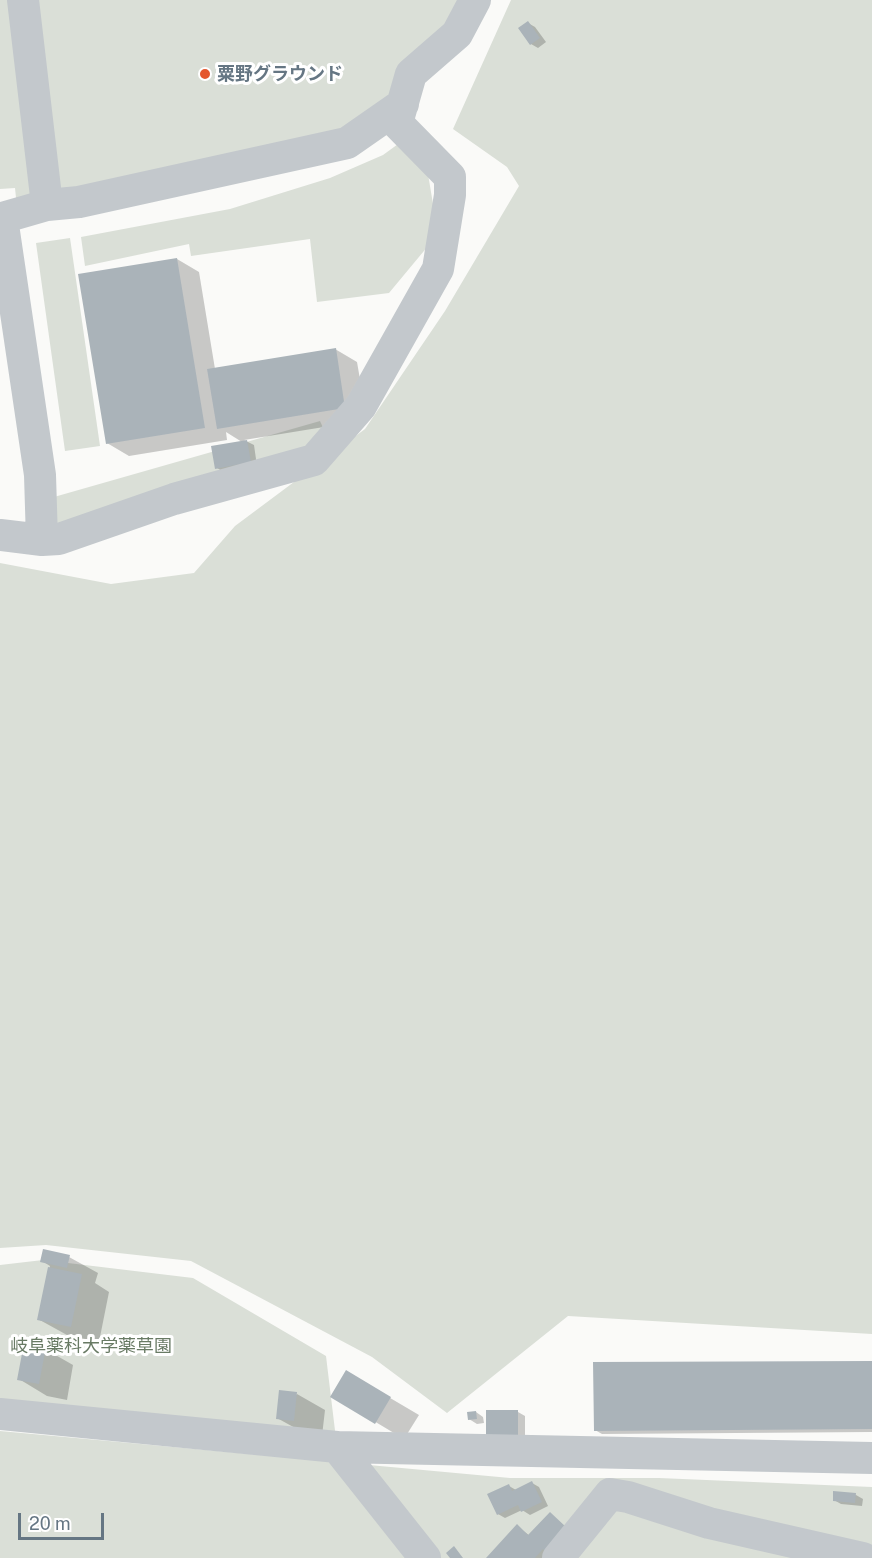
<!DOCTYPE html>
<meta charset="utf-8">
<style>
body{margin:0}
#map{position:relative;width:872px;height:1558px;overflow:hidden;background:#fafaf8;font-family:"Public Sans",sans-serif}
canvas{display:block}
.scale{position:absolute;left:18px;top:1513px;width:86px;height:27px;box-sizing:border-box;border:3px solid #657683;border-top:0;padding-left:8px;font-size:18px;line-height:21px;white-space:nowrap;color:#657683;-webkit-text-stroke:4px #fff;paint-order:stroke}
</style>
<div id="map">
<canvas width="872" height="1558"></canvas>
<div class="scale">20 m</div>
</div>
<script>
const context = document.querySelector('canvas').getContext('2d');
context.lineJoin = 'round';
function fill(path, color) { context.fillStyle = color; context.fill(path, 'evenodd'); }
function trace(path, color, width, dash) { context.strokeStyle = color; context.lineWidth = width; context.lineCap = dash ? 'butt' : 'round'; context.setLineDash(dash || []); context.stroke(path); }
function drawText(font, color, halo, rows, align = 'center') {
  context.font = font + ' "Public Sans","Noto Sans JP",sans-serif'; context.lineWidth = 6; context.setLineDash([]); context.textBaseline = 'middle'; context.strokeStyle = halo; context.fillStyle = color; for (const [text, x, y, turn = 0] of rows) {
    context.save(); context.translate(x, y); context.rotate((+turn || 0) * Math.PI / 180); context.textAlign = isNaN(turn) ? turn : align; if (halo) context.strokeText(text, 0, 0); context.fillText(text, 0, 0); context.restore();
  }
}
const green = new Path2D(`
 M0,0H462L386,110L310,152L18,217L15,188L0,189Z
 M511,0H872V1334L568,1316L447,1413L372,1357L191,1261L46,1245L0,1248V563L111,584L194,573L235,526L365,429L445,311L519,186L507,167L453,129Z
 M405,139L427,168L438,234L389,293L317,302L310,239L191,256L189,244L85,266L81,237L230,209L330,178L383,155Z
 M70,238L100,446L65,451L36,243Z
 M320,421L326,434L304,459L57,525L54,497Z
 M43,1260L193,1278L326,1356L337,1447L0,1420V1265Z
 M0,1431L510,1478H659L872,1487V1558H0Z`);
const shadow = new Path2D(`
 M528,23L535,27L546,42L538,48L531,44Z
 M177,259L199,272L215,369L335,349L357,362L367,420L244,440L254,445L257,466L224,472L217,468L242,442L226,432L227,440L129,456L107,443L80,275Z
 M69,1257L98,1273L95,1283L109,1292L99,1342L67,1335L38,1319L50,1266L42,1261Z
 M45,1349L73,1365L67,1400L47,1396L19,1379Z
 M872,1363V1432L602,1434L595,1430Z
 M346,1372L419,1415L404,1439L332,1396Z
 M297,1394L325,1410L322,1436L306,1434L277,1418Z
 M476,1412L483,1417L484,1423L477,1424L469,1419Z
 M518,1412L525,1416V1441H495Z
 M532,1483L539,1487L548,1506L530,1515L522,1510L505,1518L498,1514L509,1486L516,1490Z
 M856,1495L863,1499L862,1506L841,1504L834,1500Z
 M550,1514L573,1533L546,1558H488L517,1526L530,1536Z`);
const building = new Path2D(`
 M528,21L540,38L530,45L518,28Z
 M177,258L205,428L106,444L78,274Z
 M336,348L345,408L217,429L207,369Z
 M247,440L251,462L215,469L211,446Z
 M43,1249L70,1255L67,1268L40,1262Z
 M48,1267L82,1274L71,1327L37,1320Z
 M24,1343L46,1347L39,1384L17,1380Z
 M872,1361V1429L594,1431L593,1362Z
 M346,1370L391,1397L375,1424L330,1397Z
 M279,1390L297,1392L294,1421L276,1419Z
 M486,1410H518V1438L486,1437Z
 M476,1411L477,1419L468,1420L467,1412Z
 M532,1481L542,1502L521,1512L518,1505L497,1515L487,1494L509,1484L512,1491Z
 M833,1491L856,1493L855,1503L833,1501Z
 M550,1512L567,1528L545,1551L543,1549L535,1558H486L517,1524L528,1535Z
 M454,1546L463,1558H450L446,1553Z`);
const minor = new Path2D(`
 M23,0L47,205
 M0,535L42,540L59,539L174,499L314,460L361,406L438,269L450,195V177L397,123L411,74L457,34L475,0
 M42,540L40,475L2,218L47,205L79,202L347,143L403,104
 M0,1414L337,1447L872,1458
 M337,1447L425,1558
 M558,1558L610,1494L628,1497L709,1523L863,1558`);
const markers = [
 [205,74,6,"#e4572e"]
];
const poiNames = [
 ["粟野グラウンド",217,74]
];
const parkNames = [
 ["岐阜薬科大学薬草園",91,1346]
];
fill(green, '#dadfd7');
fill(shadow, '#0003');
fill(building, '#aab3b9');
trace(minor, '#c3c8cc', 32);
for (const [x, y, r, color] of markers) { const dot = new Path2D(); dot.arc(x, y, r, 0, 2 * Math.PI); context.fillStyle = color; context.fill(dot); trace(dot, '#fff', 2); }
drawText('bold 18px', '#657683', '#fff', poiNames, 'left');
drawText('18px', '#687a64', '#fff', parkNames);
</script>
